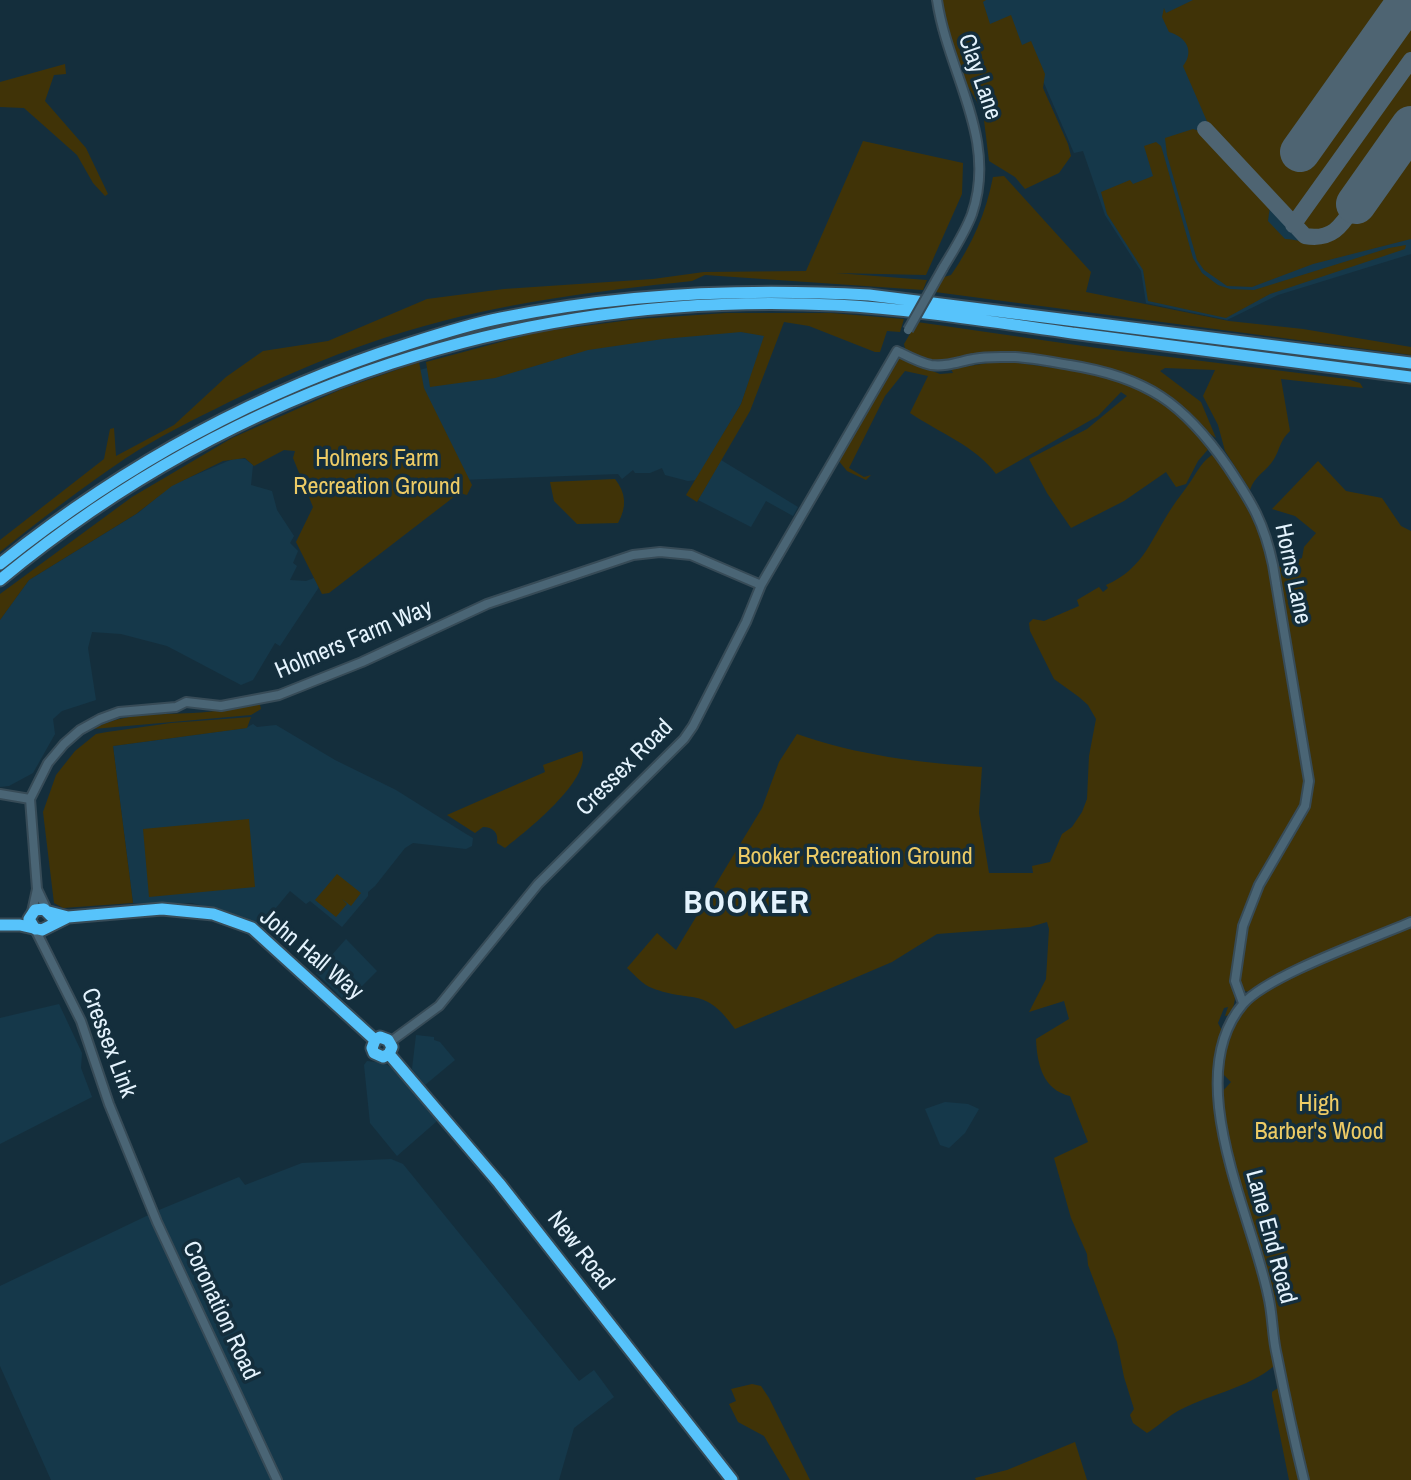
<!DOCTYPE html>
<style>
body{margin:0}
canvas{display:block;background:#142e3c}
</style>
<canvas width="1411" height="1480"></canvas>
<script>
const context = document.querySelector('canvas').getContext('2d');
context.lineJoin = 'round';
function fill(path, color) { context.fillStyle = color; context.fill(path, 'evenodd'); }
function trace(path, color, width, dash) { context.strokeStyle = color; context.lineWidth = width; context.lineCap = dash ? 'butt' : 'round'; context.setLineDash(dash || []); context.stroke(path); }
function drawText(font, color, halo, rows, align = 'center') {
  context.font = font + ' "Archivo Narrow",sans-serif'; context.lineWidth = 7; context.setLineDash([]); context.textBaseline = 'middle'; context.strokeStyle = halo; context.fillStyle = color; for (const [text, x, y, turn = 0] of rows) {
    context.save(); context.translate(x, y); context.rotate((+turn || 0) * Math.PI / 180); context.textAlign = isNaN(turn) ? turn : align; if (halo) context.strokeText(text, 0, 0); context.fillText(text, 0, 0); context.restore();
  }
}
const built = new Path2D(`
 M946,0H1411V254L1278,295L1227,320L1146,303L1141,271L1105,215L1083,151L1074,153L1044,83Z
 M677,324L766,335L741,404L696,480L688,481L665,475L662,468L650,473H635L633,470L622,479L618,474L460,480L408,373L431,367Z
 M235,458L245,459L253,465L251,485L272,491L277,510L294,536L290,543L298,551L293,563L297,566L290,580L306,581L314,578L319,587L280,646L275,643L253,680L241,685L167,646L121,634L92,632L88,648L96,700L62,711L53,719L55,734L33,773L9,786L0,787V620L29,580L138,513L172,485Z
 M721,460L798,507L793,516L766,501L751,527L698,500Z
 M253,724L257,727L276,725L335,760L396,790L466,834L473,838L472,846L466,849L413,843L405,848L375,886L368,892V896L342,927L310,901L306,904L290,891L260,927L229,913L192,903H133L113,746L246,728Z
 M346,939L377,971L350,998L348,996L344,1000L316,973Z
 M59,1004L82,1053L81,1068L92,1097L0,1144V1018Z
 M416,1035L434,1037V1040L440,1042L455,1060L425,1085L412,1069Z
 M367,1061L384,1063L397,1071L437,1115L436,1122L397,1156L370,1123L364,1065Z
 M945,1102L968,1104L979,1109L965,1133L949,1148L940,1145L925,1109Z
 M391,1159L403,1164L579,1381L594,1370L614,1397L574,1428L559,1480H51L0,1366V1286L159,1210L239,1177L245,1185L302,1163Z`);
const green = new Path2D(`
 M942,0H986L983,2L990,24L1011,15L1022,45L1031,41L1045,74L1043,88L1068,144L1071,156L1059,173L1025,189L1015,177L989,161L983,112L961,75L947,30Z
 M1193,0H1411V109L1349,197L1331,229L1321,232H1309L1300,226L1209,126L1183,66C1195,51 1186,37 1169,32L1162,17L1164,8L1166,13Z
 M65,64L66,74L54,75L45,101L86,148L108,194L105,196L93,183L77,155L24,108L0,107V82Z
 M1193,129L1202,132L1270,206L1268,221L1285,239C1297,239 1311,245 1323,243C1349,239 1395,166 1411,144V239L1313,264L1252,287L1227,286L1204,270L1197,260L1167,155L1165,138Z
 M863,141L963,163L962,194L926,275L836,273L927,280L923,290L705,275L692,281C596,291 500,303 407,331C345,349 285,375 227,403C193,420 158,437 126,458C83,487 41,519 0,552V540L104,459L110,429L114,428L116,456L174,425L226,377L263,351L328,341L427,299L504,289L653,279L704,272L806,271Z
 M1156,142L1161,146L1164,156L1193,258L1202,273L1218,285L1230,289L1254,290L1389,248L1406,245L1405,249L1270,294L1226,318L1148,301L1143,270L1107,214L1101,192L1130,180L1133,184L1153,176L1144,146Z
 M1004,176L1091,272L1086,292L1229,321L1303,329L1411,347V355L935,292L944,277L951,275C972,245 986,213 993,177Z
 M726,313H831L904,319L900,332L887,331L880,352H875L809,326L784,322L750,411L697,502L686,495L741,404L764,336L741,332L663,339L588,350L495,378L430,387L426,362L538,332L638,319Z
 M917,322L1097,348L1347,379L1360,383L1363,388L1281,379L1290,431C1280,440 1280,449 1274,459C1267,471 1254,476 1250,490L1225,451L1218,425L1203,396L1215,370L1165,368L1160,371L1201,402L1216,438C1194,424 1178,402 1155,388C1123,369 1039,358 1001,355C961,352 950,375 906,352L904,344Z
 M899,358L940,374L953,373L951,369L988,363L1011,362L1090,373L1112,378L1144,391L1181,415L1210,447L1198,461L1186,484L1176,487L1166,472L1124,501L1071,528L1047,493L1029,459L1087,429L1127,396L1121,392L1098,416L996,474C977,447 938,432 910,413L928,376L905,371L885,396L849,468L864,477L871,475L866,480L847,471L838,460Z
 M419,362L424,388L472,485L467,495L459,493L329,593L322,594L296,542L313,507L293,458L295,451L284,450L254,466L245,458L223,461L172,486L136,514L29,580L0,620V594L132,497L232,438L342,389Z
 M1215,453L1245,497L1274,561L1280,567L1302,558L1304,547L1316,533L1295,516L1272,509L1318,461L1346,491L1382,498L1401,526L1411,531V917L1264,982L1249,992L1241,990L1238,978C1233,992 1238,1000 1230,1015L1225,1016L1228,1007L1224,1008L1218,1023L1222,1031L1213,1076L1216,1112L1261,1274L1275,1365C1249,1389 1203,1395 1173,1414C1164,1420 1157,1427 1147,1433L1133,1423L1130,1415L1134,1409L1124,1377L1117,1342L1088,1265L1087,1254L1071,1218L1054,1158L1088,1142L1070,1096C1043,1090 1037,1064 1036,1039L1069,1019L1064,1001L1029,1012L1046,979L1049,929L1047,922L1030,927L937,934L892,962L735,1029C704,985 693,1004 652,988C643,985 634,974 627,968L657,933L676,950L762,808L779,762L797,734C856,755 920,763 982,767L979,813L989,873H1033L1032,866L1050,862L1062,834L1072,827L1082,812L1087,799L1089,756L1096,719L1088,705L1079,697L1054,679L1030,631L1029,623L1033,619L1044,621L1079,606L1077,600L1099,587L1103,592L1108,588L1106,585C1145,568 1151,538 1173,506C1178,498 1185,490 1191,481C1198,470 1203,460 1215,453Z
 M615,479C626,493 627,507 618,523L577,524L554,501L550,482Z
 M257,704L260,705L261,709L251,715L93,729C125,712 158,715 193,713C215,712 236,708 257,704Z
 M251,717L247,728L113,746L133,903L63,908L54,903L43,812L56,775L75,751L96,734L107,732L171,723Z
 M582,751C592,780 525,832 505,848L497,843C499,833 493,827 483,827L475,833L447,815L545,772L543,765Z
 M249,819L255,887L149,897L143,829Z
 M337,874L361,893L351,906L342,899L347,904L336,917L315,900Z
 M1411,925V1480H1309L1277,1345L1274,1309L1263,1260L1229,1152L1221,1093L1231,1082L1222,1073L1230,1030L1241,1013L1255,997L1292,976Z
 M752,1384L761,1386L769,1398L810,1480H790L764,1436L738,1422L729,1404L736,1401L731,1389Z
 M1278,1388L1281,1390L1301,1480H1289L1272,1396V1392Z
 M1075,1442L1087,1480H976L975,1478L1007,1470Z`);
const taxiway = new Path2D(`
 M1205,129L1305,236C1333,241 1342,225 1356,204
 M1293,225L1411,60`);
const runway = new Path2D(`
 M1300,152L1408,0
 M1356,204L1411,126`);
const minor = new Path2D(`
 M937,0C948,74 998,138 972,214C965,233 953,251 943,268
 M0,794L30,799
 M47,910L37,889L30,799L48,763L64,744L80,730L100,719L119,712L176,707L186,702L221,706L279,695L362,662L487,604L633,555L660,552L691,555L761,585
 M32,912L37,889
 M35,929L81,1021L109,1104L157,1222L277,1480
 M390,1042L439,1006L538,884L684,739L693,726L746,622L761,585L897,351C907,356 920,363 931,365C946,367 958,362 973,359C986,356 1002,357 1015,357C1033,358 1052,362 1070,365C1146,377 1184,403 1228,467C1252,503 1264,522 1273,565L1309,781L1305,806L1259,885L1243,926L1235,981L1243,1003
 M1304,1480C1294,1439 1285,1397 1277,1356C1272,1336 1273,1315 1268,1295C1252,1215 1180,1078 1243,1004C1268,975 1372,939 1411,922`);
const highway = new Path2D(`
 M0,564C122,466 259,391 408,344C439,334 470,324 501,318C623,293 746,288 869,295L1411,363
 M0,580C237,384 528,290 835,305C914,309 993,322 1072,333C1185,348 1298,363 1411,377
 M49,912L68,917L162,909L213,914L252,928L375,1040
 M0,925H20L42,930L68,917
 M35,929L29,919L35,910L44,909L51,916
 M375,1040L372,1048L374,1053L383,1057L389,1054
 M375,1040L380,1037L388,1040L392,1047L389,1054
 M389,1054L499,1183L732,1480`);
const minorBridge = new Path2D(`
 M908,330L943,268`);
const streetNames = [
 ["Clay Lane",979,77,71],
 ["Horns Lane",1292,574,78],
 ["Holmers Farm Way",354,640,-23],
 ["Cressex Road",625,768,-45],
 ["John Hall Way",311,955,40],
 ["Cressex Link",108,1043,69],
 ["Lane End Road",1270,1237,75],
 ["New Road",580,1251,52],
 ["Coronation Road",220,1311,65]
];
const parkNames = [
 ["Holmers Farm",377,460],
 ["Recreation Ground",377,488],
 ["Booker Recreation Ground",855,858],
 ["High",1319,1105],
 ["Barber's Wood",1319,1133]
];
const districtNames = [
 ["BOOKER",747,904]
];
fill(built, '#15384a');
fill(green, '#403307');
trace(taxiway, '#4e6472', 16);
trace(runway, '#4e6472', 40);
trace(minor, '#374b57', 12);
trace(highway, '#374b57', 15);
trace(minor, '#4a6575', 8);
trace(highway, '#57c3fb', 11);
trace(minorBridge, '#374b57', 12, []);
trace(minorBridge, '#4a6575', 8);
drawText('24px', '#e4f3fd', '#142e3c', streetNames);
drawText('24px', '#edcb65', '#142e3c', parkNames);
context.letterSpacing = '2px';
drawText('bold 32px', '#e4f3fd', '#142e3c', districtNames);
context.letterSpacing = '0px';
</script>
